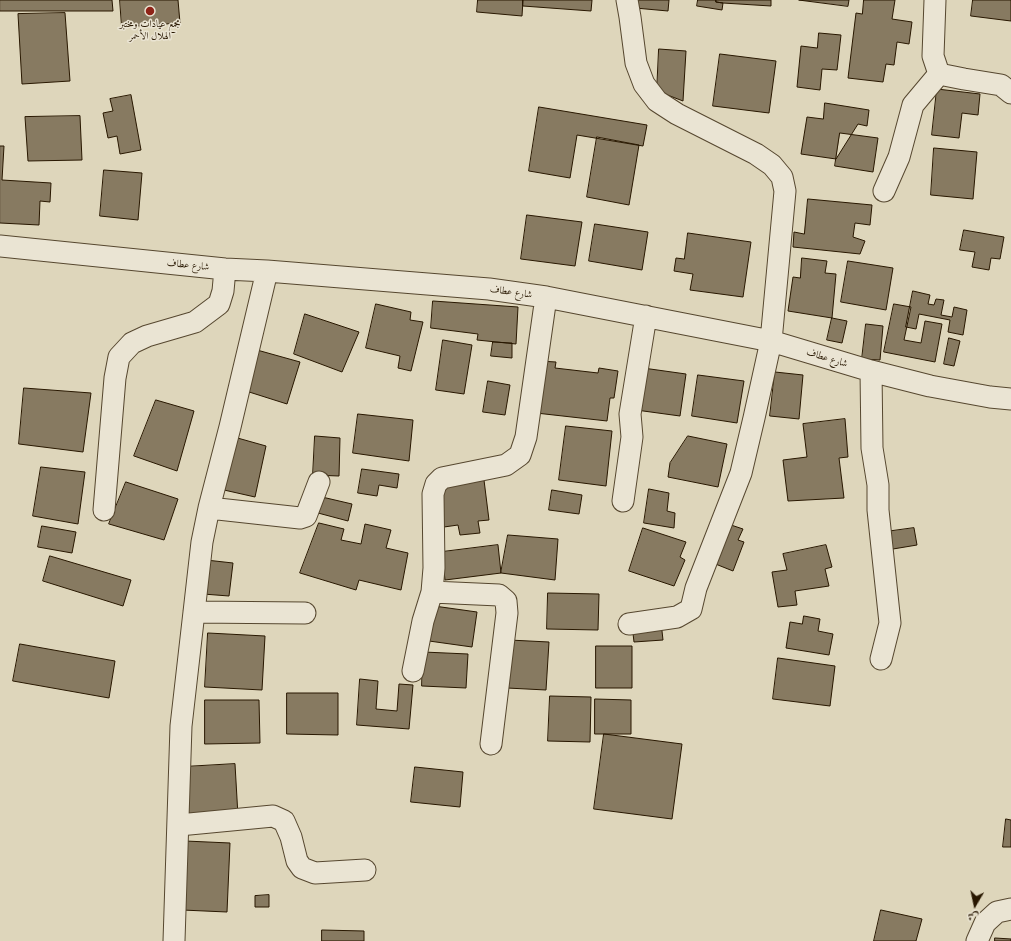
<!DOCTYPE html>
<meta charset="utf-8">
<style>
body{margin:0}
#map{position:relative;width:1011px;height:941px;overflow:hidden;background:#ded6bb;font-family:"Libre Caslon Text",Amiri,serif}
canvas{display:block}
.north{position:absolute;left:955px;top:885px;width:40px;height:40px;-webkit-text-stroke:3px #eae4d3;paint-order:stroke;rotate:189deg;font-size:11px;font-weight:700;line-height:16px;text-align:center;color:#281700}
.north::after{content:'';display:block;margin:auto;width:14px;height:18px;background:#281700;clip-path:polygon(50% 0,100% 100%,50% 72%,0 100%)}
</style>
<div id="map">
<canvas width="1011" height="941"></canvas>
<div class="north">ش</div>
</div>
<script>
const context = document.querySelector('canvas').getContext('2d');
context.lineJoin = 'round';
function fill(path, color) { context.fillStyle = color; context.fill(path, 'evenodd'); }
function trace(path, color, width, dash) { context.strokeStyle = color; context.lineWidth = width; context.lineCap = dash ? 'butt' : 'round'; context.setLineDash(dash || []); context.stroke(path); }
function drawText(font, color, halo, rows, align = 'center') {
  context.font = font + ' "Libre Caslon Text",Amiri,serif'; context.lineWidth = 3; context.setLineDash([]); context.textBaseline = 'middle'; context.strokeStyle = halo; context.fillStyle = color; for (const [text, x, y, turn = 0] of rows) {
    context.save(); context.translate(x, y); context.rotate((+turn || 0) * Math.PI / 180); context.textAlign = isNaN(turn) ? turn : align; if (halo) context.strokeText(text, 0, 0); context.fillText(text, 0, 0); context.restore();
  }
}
const building = new Path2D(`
 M0,0H112L113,11H0Z
 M120,0H178L180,23L122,27Z
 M478,0H523L522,16L477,12Z
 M523,0H592L591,11L523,6Z
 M636,0H669L668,11L635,8Z
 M698,0H716V2L723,3L722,10L697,6Z
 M716,0H771V6L723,3L716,2Z
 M799,0H849L848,6Z
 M864,0H895L892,19L912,22L909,44L897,42L894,65L886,64L883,82L848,78L856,13L862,14Z
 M973,0H1011V21L971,16Z
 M65,13L70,81L22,84L18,14Z
 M819,33L841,35L837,70L822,69L820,90L797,87L801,46L817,48Z
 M659,49L686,51L683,101L657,91Z
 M720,54L776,61L769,113L713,106Z
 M937,89L980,94L978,115L962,113L959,138L932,135Z
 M131,95L141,150L120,154L117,136L108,138L103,113L113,111L110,99Z
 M825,103L869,110L867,126L858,124L836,159L801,154L807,117L823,119Z
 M539,107L647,125L643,146L577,135L570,178L529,171Z
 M80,116L82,160L28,161L25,117Z
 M840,133L878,138L873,172L835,166Z
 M597,137L639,145L629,205L587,197Z
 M0,146H4L2,180L51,183L50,202L40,201L39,225L0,223Z
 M934,148L977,152L973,199L931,195Z
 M104,170L142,173L138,220L100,216Z
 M808,199L872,205L870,225L855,223L853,237L865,241L860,254L793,247L794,232L804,234Z
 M527,215L582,222L575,266L521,259Z
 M595,224L648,232L642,270L589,261Z
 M964,230L1004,237L1000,259L991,258L989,270L972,267L975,252L960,250Z
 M688,233L751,242L743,297L690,290L693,274L674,271L676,258L684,259Z
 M802,258L827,261L825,273L836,274L832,318L788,311L793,277L800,278Z
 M848,261L893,268L886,310L841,302Z
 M913,291L930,295L928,304L934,305L936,299L944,300L941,315L952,317L954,307L967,310L963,335L948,332L950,320L919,314L916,329L906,327Z
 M433,301L518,307L516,344L477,340L478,334L431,328Z
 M376,304L411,312L410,320L423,322L411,371L398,368L400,356L366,348Z
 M894,304L911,307L904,340L921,343L925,321L942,324L935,362L884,352Z
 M305,314L359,332L342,372L294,354Z
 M832,318L847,321L842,343L827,340Z
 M866,324L883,326L880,360L862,359Z
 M949,338L960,341L954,366L944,364Z
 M443,340L472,345L464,394L436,390Z
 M493,342L512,343V358L491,356Z
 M257,350L300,362L287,404L246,391Z
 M539,361L556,362L555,368L598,373L599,368L618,371L614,398H610L607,421L536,413Z
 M643,368L686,374L680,416L636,410Z
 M775,372L803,375L799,419L770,416Z
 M698,375L744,381L737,423L692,416Z
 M488,381L510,385L505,415L483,412Z
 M24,388L91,393L83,452L19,444Z
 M156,400L194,411L177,471L134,456Z
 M358,414L413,420L409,461L353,453Z
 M845,419L848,457L839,458L844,498L788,501L783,460L807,457L803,424Z
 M566,426L612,431L606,486L559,480Z
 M315,436L340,438L339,476L313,475Z
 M688,436L727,444L718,487L668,477L670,463Z
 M234,437L266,446L255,497L224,490Z
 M41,467L85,472L78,524L33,516Z
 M362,469L399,474L397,488L379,485L377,496L358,493Z
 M484,480L489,520L478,521L480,533L460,535L458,525L444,527L438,488Z
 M126,482L178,499L164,540L109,524Z
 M649,489L669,493L667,511L675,513L674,528L644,523Z
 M552,490L582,495L579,514L549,510Z
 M322,497L352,504L348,521L318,513Z
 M719,521L743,529L738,540L744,542L733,571L703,559Z
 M319,523L344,529L341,540L361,544L365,524L391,530L386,548L408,553L401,590L359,580L356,590L300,573Z
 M42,526L76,532L72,553L38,547Z
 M643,528L686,542L680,557L685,560L674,586L629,571Z
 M914,528L917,545L887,550L885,532Z
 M508,535L558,539L555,580L501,573Z
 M498,545L501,573L445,580L442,552Z
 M826,545L832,567L825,569L829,586L795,591L797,605L778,607L772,572L787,570L783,554Z
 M50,556L131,580L123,606L43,581Z
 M206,560L233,563L229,596L203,594Z
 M548,593L599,594L598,630L547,629Z
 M434,606L477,612L472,647L429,641Z
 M804,616L820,619L818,631L833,634L829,655L786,648L790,622L802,624Z
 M661,622L663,640L634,642L632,625Z
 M208,633L265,636L262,690L205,687Z
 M509,640L549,642L546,690L507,688Z
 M20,644L115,661L109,698L13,681Z
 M596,646H632V688H596Z
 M423,652L468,654L466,688L422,686Z
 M778,658L835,666L830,706L773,699Z
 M360,679L378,681L376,709L397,711L399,684L413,685L409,729L357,725Z
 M287,693H338V735L287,734Z
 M550,696L591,697L590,742L548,741Z
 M595,699L631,700V734H595Z
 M205,700H259L260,743L205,744Z
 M604,734L682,744L672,819L594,809Z
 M235,764L238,816L185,818L183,767Z
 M415,767L463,772L460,807L411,802Z
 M1006,819L1011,820V847H1003Z
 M185,841L230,843L227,912L182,910Z
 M269,895V907H255V896Z
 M881,910L922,919L916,941H874Z
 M322,930L364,931V941H322Z
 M995,938L1011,939V941H995Z`);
const street = new Path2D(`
 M627,0L630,17L636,63L644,84L657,101L677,114L756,154L772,165L782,177L785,191L771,341L754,418L741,473L696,588L691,609L677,617L629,624
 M935,0L933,56L939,74L964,79L1001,85L1011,93
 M884,191L899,157L913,105L939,74
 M0,246L225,269L267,271L489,289L546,297L771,341L871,371L930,386L990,397L1011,399
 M871,371L872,448L878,485V510L890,623L881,659
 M623,501L632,437L630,414L646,316
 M209,508L300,518L306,516L319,482
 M104,510L115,378L119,357L132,343L147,336L195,322L219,304L223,291L225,269
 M432,592L499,595L506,601L507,613L491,744
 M194,612L305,613
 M413,671L423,621L432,592L434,568L433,494L436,484L442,478L506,465L520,455L526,437L546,297
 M179,825L273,816L284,821L291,837L297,861L302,868L315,873L365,870
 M174,941L181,726L202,542L209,508L230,427L267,271
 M977,941L985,923L997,912L1011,909`);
const markers = [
 [150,11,5,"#8f2418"]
];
const poiNames = [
 ["مجمع عيادات ومختبر",150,24],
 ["الهلال الأحمر",150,36]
];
const streetNames = [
 ["شارع عطاف",188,265,6],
 ["شارع عطاف",511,292,8],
 ["شارع عطاف",827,358,17]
];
fill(building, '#877a61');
trace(building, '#281700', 1);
trace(street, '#56472f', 23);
trace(street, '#eae4d3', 21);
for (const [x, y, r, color] of markers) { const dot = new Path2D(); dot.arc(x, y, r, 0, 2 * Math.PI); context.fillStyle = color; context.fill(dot); trace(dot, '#eae4d3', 1.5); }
drawText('10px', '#281700', '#eae4d3', poiNames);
drawText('10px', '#281700', '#eae4d3', streetNames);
</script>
